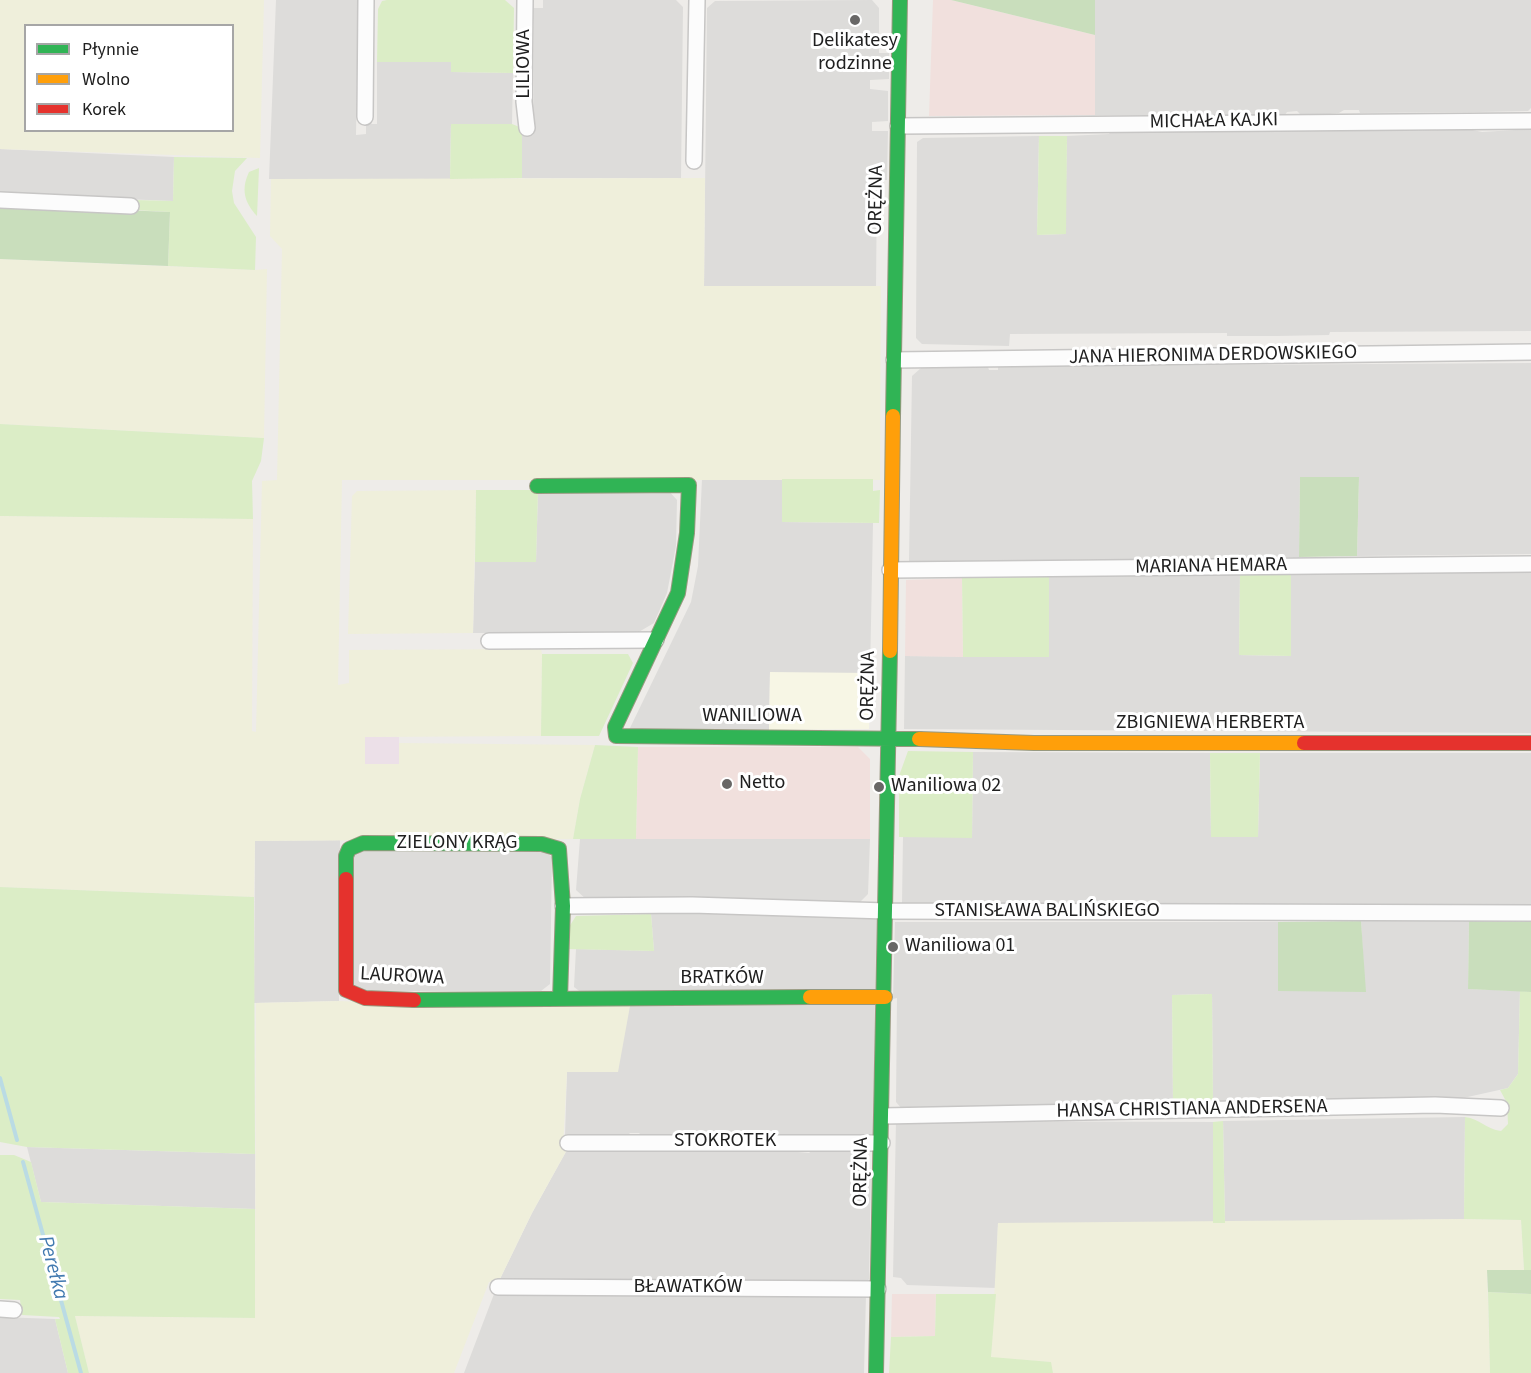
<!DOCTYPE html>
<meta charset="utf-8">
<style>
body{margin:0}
#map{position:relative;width:1531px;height:1373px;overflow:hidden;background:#eeece9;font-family:"Source Sans 3",sans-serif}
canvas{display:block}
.legend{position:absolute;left:24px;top:24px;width:210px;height:108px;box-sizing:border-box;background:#fff;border:2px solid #a6a6a6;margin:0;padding:8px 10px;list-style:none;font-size:18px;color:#202020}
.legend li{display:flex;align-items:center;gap:12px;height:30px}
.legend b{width:30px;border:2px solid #a6a6a6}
</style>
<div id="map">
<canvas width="1531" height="1373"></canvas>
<ul class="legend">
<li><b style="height:8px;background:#30b455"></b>Płynnie</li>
<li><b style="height:8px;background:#ff9f0a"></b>Wolno</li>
<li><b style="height:8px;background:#e5322d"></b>Korek</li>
</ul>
</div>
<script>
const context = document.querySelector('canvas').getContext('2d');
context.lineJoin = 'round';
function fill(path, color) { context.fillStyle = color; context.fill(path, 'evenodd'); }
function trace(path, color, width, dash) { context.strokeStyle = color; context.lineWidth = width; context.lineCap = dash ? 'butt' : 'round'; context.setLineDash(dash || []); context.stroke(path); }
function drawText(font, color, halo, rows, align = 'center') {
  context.font = font + ' "Source Sans 3",sans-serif'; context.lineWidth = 6; context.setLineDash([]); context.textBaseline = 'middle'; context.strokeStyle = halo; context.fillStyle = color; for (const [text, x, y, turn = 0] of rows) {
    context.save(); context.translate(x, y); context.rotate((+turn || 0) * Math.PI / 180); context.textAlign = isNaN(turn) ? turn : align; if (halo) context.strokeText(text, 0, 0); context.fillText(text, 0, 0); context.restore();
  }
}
const residential = new Path2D(`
 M276,0H358L356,135L366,134V124H377V62H451L452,72L513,73L512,124H451L450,179H269Z
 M543,0H676L683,7L681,178H522V128H533L534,8H543Z
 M872,0L879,8V53H889V79L870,80V89L888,91V121L872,122V131H888L887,180H877L876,288L704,286L707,8L715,1Z
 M1095,0H1531V108L1528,111L1478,112L1360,113L1359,110H1344L1339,113L1320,115H1301L1297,111L1287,112L1285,115L1253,116L1249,110H1235L1234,115H1095Z
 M1261,128H1284L1286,131H1298L1300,129L1407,131L1468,129L1482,132L1531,129V331L1330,332L1329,335L1277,336H1227V333L1010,334L1009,346L922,344L916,338L917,142L923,138L1039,136L1037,235L1065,234L1067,136L1109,134L1112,129H1206L1207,132H1256Z
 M0,149L174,157L173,201L0,194Z
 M1531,363V554L1357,556L1359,477H1300L1299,557L909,562L912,376L921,368L988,367L989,370H998V367L1060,366Z
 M702,479H782V522L873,523L870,673H770L769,730H629L691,602L698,566Z
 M667,489L677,500L676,546L667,593L654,623L637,633H473L475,562L536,561L538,490Z
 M1531,572V733L904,729L905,656L1049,657V575L1240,573L1239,655L1290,656L1291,574Z
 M973,752L1210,753L1211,837H1258L1260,753H1531V905L902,903L903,837H972Z
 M580,839H870L868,894L858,904L735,899L587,900L576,890Z
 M340,840L339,1001L254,1003L255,841Z
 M360,850H543L552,857L550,984L541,991H358L351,984L353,857Z
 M651,914H877L875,993H582L574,987L576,949L654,951Z
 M1361,921H1469L1468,989L1520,991L1518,1074L1508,1088L1463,1098L1274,1102L1272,1098H1242L1238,1103H1213L1212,994L1172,995L1173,1103L902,1109L896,1102L897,998L893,999L895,922H1278V991H1365Z
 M875,1001L873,1135L642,1136L639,1133H630L627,1136H565L567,1072L630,1006Z
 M1465,1117L1464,1219L1225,1223L1223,1121Z
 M896,1121L1213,1122V1223H998L996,1288L907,1285L901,1278L893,1277Z
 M27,1147L255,1154V1209L41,1202Z
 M568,1148H701L704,1151L715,1152L716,1148H794L798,1152L809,1153L814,1149L866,1150L865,1169L871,1176L869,1279L866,1283L499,1281L532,1213Z
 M494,1294L866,1295L864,1373H464Z
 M0,1317L55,1319L68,1373H0Z`);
const commercial = new Path2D(`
 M933,0H951L1095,35V115L929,116Z
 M962,578L963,657L905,656L906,580Z
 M638,747H858L870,759V839H636Z
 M892,1294H936L935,1336L891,1337Z`);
const industrial = new Path2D(`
 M364,737H399V764H365Z`);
const education = new Path2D(`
 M770,672L870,673L869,729L769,730Z`);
const farmland = new Path2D(`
 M0,0H264L260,158L0,149ZM26,26H232V130H26Z
 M705,178L704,286H881L880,480H342L338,685L349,683V650L541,649L542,654L541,736L365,737V764H399V743L595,745L580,799L573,839L255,841L254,897L0,887V516L253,519L252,731L256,732L262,481L277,480L282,249L270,236L271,179Z
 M0,259L255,270L267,269L264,438L0,424Z
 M476,490L473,633L348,634L352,496L357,491Z
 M339,1001L431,1005L630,1006L618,1072H567L563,1148H568L532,1213L499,1281L489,1282L454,1373H89L75,1316L255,1318L256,1003Z
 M1464,1219L1521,1220L1524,1270H1487L1490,1373H1053L1050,1362L991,1358L998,1223Z`);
const grass = new Path2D(`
 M387,0H505L514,8L513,73L451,72V62H377L378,9L382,1Z
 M451,124H512L522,128V178L450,179Z
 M1039,136H1067L1066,234L1037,235Z
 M174,157L247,158L235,171L232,191L234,203L256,237L255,270L168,266L170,212L134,210V200L173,201Z
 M259,168L257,216C244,202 241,189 249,172Z
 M0,424L264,438L261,461L252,481L253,519L0,516Z
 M782,479H873V491L880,490L879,523L782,522Z
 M476,490H538L536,562H475Z
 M1240,573L1291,574V656L1239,655Z
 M1049,575V657H963L962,578Z
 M542,654H628L633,663L599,736H541Z
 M595,745L638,747L636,839H573L580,799Z
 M908,751L973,752L972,838L899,837V776Z
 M1210,753H1260L1258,837H1211Z
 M0,887L254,897L255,1154L27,1147L0,1142Z
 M651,914L654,951L567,949V930L576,916Z
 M1520,991L1531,992V1270H1524L1521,1220L1464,1219L1465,1117C1480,1119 1486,1129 1501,1131L1508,1124L1507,1103L1500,1090L1508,1088L1518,1074Z
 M1212,994L1213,1103H1173L1172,995Z
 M1223,1121L1225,1223H1213V1122Z
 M0,1155H14L31,1162L41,1202L255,1209V1318L75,1316L89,1373H68L55,1319H60L59,1317L22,1315L20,1300L0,1299Z
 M1488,1292L1531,1294V1373H1490Z
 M936,1294H996L991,1357L1051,1362L1053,1373H889L891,1337L935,1336Z`);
const forest = new Path2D(`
 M951,0H1095V35Z
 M0,205L170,212L168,266L0,259Z
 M1300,477H1359L1357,556L1299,557Z
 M1361,921L1366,992L1278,991V922Z
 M1469,921L1531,922V992L1468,989Z
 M1487,1270H1531V1294L1488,1292Z`);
const stream = new Path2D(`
 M0,1078L17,1140
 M23,1162L81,1373`);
const street = new Path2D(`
 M525,0L524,102L527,128
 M365,117L366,0
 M898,126L1531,121
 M694,161L697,0
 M0,200L131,206
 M894,360L1531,352
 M890,570L1531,564
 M489,641L656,640
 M563,906L692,905L886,911L1531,913
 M883,1116L1435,1105L1501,1108
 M568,1143H882
 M498,1287L878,1289
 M0,1309L14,1310`);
const fast = new Path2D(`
 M893,416L900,0
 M537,486L689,485L687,533L678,593L615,727L616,736L919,739
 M346,879V856L349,849L363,843L542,844L559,849L563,906L560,999
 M414,1000L810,997
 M876,1373L890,651`);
const slow = new Path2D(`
 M890,651L893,416
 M919,739L1034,743H1304
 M810,997H885`);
const jam = new Path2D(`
 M1304,743H1531
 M346,879V990L365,998L414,1000`);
const markers = [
 [855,20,6,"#686766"],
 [727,784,6,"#686766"],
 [879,787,6,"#686766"],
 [893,947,6,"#686766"]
];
const poiNames = [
 ["Delikatesy",855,42,"center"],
 ["rodzinne",855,65,"center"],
 ["Netto",739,784],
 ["Waniliowa 02",891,787],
 ["Waniliowa 01",905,947]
];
const streetNames = [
 ["LILIOWA",525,64,-90],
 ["MICHAŁA KAJKI",1214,122,-1],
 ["ORĘŻNA",877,200,-89],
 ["JANA HIERONIMA DERDOWSKIEGO",1213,356,-1],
 ["MARIANA HEMARA",1211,567,-1],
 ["ORĘŻNA",869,686,-89],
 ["WANILIOWA",752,717],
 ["ZBIGNIEWA HERBERTA",1210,724],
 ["ZIELONY KRĄG",457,844],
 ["STANISŁAWA BALIŃSKIEGO",1047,912],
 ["LAUROWA",402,977,3],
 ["BRATKÓW",722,979],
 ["HANSA CHRISTIANA ANDERSENA",1192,1110,-1],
 ["STOKROTEK",725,1142],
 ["ORĘŻNA",862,1172,-89],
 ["BŁAWATKÓW",688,1288]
];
const waterNames = [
 ["Perełka",52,1268,75]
];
fill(residential, '#dddcda');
fill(commercial, '#f1e0dd');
fill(industrial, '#ece0e8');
fill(education, '#f7f6e5');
fill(farmland, '#efefdb');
fill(grass, '#dbedc6');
fill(forest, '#c9debc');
trace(stream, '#badbe4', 4);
trace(street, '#c7c6c5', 18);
trace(fast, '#97997f', 16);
trace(slow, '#97997f', 16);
trace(jam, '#97997f', 16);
trace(street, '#fcfcfc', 15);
trace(fast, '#30b455', 14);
trace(slow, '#ff9f0a', 14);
trace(jam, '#e5322d', 14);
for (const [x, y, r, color] of markers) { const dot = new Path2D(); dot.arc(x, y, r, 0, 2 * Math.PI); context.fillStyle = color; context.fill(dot); trace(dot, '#fff', 2); }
drawText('20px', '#202020', '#fff', poiNames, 'left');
drawText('20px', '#202020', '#fff', streetNames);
drawText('italic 21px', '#427ab0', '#fff', waterNames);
</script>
